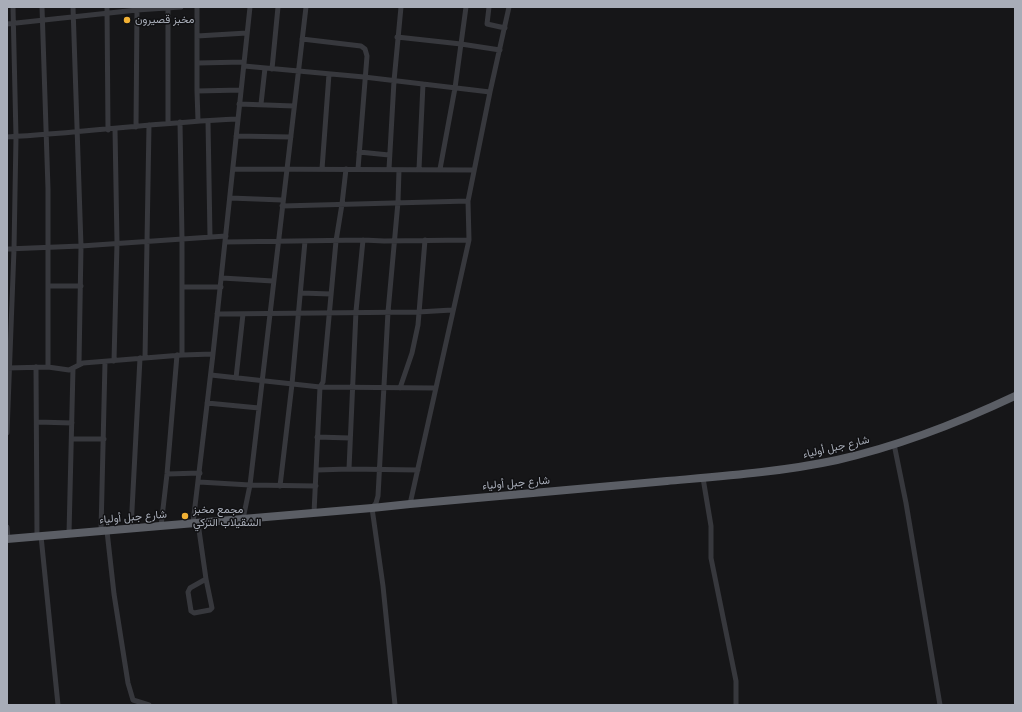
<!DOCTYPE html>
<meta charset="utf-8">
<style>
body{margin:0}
#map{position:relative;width:1022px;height:712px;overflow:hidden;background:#161618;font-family:"Public Sans",sans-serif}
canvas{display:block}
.frame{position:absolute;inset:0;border:8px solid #a8adb8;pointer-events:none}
</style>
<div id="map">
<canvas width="1022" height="712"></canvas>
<div class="frame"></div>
</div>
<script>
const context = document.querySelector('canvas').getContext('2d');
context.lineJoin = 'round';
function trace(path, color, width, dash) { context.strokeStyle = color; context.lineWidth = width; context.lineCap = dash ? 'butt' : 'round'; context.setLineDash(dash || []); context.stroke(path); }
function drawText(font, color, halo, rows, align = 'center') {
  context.font = font + ' "Public Sans",Vazirmatn,sans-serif'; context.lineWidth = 3; context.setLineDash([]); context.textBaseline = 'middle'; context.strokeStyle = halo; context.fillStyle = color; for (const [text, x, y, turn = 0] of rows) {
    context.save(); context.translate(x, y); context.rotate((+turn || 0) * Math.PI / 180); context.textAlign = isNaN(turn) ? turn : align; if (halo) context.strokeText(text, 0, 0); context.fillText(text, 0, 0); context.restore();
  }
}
const minor = new Path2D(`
 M42,7L48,189V367
 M73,7L81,246L79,364
 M107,7L108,130
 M197,7V91L198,121
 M489,7L487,24L505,28
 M7,24L137,10L181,7
 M197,36L247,33
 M397,37L461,44L500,50
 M302,39L361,46L365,49L367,56L358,169
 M198,63L244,62
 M244,66L364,77L490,92
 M272,69L278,7
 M197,91L241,90
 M239,104L294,106
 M261,104L265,68
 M208,121L210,237
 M180,122L182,239V355
 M168,123V7
 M136,127L137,8
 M236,136L291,137
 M7,137C84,133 160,122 237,119
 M359,152L389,155
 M233,169L474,170
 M322,169L329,74
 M389,169L394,81L401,7
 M419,169L423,84
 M440,169L455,88L466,7
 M230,198L282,200
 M282,206L468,201
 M225,242L363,240L384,241L469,240
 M7,249L81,246L226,236
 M222,278L273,281
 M48,286H81
 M182,287H221
 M301,293L331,294
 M217,314L418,312L452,310
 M145,358L149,125
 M114,361L117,243L115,129
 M36,367L37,537
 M7,368L48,367L69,370L83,363L182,355L213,354
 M211,375L320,387L435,388
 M236,378L243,314
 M400,388L412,353L418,325L425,240
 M207,403L259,408
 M37,422L72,423
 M7,433L14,249L16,137L13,7
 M317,437L350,438
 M72,439H104
 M894,444L906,503L940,705
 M349,469L356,311L363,240
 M317,470L349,469L418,470
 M167,474L200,473
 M703,478L711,526V558L736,681V705
 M199,482L250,485L316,486
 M280,486L292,384L305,241
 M410,504L469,240L468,201L490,92L509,7
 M314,513L320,387L323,382L336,241L342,204L346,169
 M243,519L250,485L306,7
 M193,523L213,354L250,7
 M198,523L206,579L212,608L210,610L194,613L191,611L188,592L190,588L206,579
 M161,526L167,474L177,355
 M7,527L8,539
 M131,529L140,358
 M101,531L105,362
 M107,531L114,594L128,683L133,700L149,705
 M69,534L73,368
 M41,536L58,705
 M395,705L383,586L372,508L376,503L378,496L388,312L398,202L399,170`);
const trunk = new Path2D(`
 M7,539L372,508L410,504C496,496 581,489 667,481C724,476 781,472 837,460C899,446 958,423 1015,396`);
const markers = [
 [127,20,4,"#f2b134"],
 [185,516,4,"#f2b134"]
];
const poiNames = [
 ["مخبز قصيرون",135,20],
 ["مجمع مخبز",193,510],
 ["الشقيلاب التركي",193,523]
];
const streetNames = [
 ["شارع جبل أولياء",836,447,-13],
 ["شارع جبل أولياء",516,483,-5],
 ["شارع جبل أولياء",133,517,-5]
];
trace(minor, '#37383d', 5);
trace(trunk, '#5b5e65', 8);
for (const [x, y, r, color] of markers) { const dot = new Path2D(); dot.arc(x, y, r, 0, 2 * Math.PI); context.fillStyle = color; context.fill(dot); trace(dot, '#111113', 1.5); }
drawText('11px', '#a8adb8', '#111113', poiNames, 'left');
drawText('11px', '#a8adb8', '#111113', streetNames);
</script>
